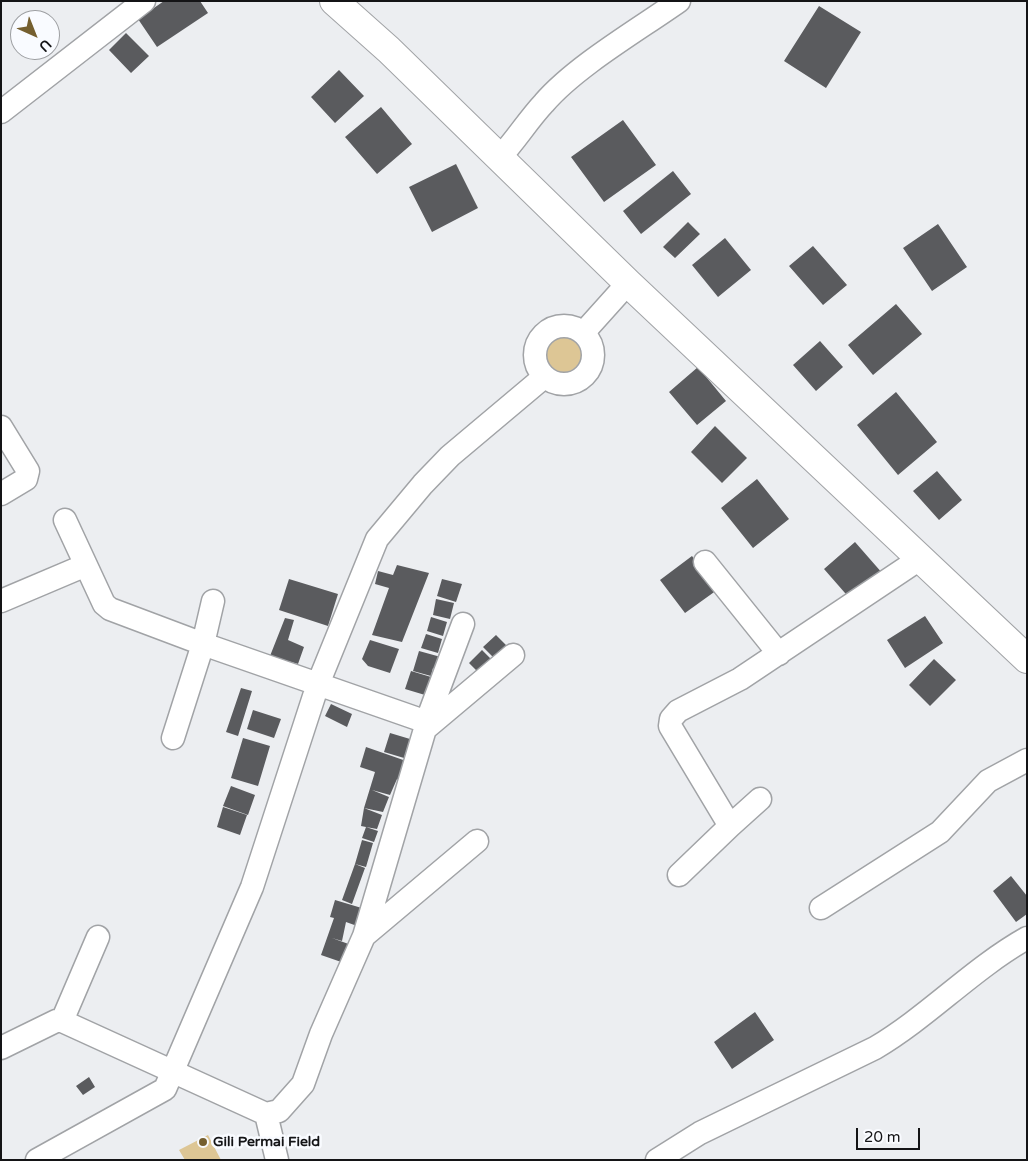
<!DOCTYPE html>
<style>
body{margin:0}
#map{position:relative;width:1028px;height:1161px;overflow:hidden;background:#eceef1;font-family:"Varela Round",sans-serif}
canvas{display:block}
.frame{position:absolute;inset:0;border:2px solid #141416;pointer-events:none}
.north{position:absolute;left:10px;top:10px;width:50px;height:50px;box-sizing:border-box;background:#f9fbff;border:1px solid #9d9fa2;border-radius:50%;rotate:136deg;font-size:14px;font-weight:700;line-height:20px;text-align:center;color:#141416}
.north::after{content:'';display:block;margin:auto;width:18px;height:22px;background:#755f2f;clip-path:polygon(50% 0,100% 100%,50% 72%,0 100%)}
.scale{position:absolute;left:856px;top:1128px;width:64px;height:22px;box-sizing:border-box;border:2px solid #141416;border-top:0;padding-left:6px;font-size:15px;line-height:18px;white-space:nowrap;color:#141416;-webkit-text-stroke:4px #f9fbff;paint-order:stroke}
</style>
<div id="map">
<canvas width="1028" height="1161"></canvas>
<div class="frame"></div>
<div class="north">U</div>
<div class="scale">20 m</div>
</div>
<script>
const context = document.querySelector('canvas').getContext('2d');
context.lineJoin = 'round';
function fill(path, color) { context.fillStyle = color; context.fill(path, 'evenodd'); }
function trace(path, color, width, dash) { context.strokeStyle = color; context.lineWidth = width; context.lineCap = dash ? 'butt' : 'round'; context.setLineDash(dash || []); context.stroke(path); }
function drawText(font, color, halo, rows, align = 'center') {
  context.font = font + ' "Varela Round",sans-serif'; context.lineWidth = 5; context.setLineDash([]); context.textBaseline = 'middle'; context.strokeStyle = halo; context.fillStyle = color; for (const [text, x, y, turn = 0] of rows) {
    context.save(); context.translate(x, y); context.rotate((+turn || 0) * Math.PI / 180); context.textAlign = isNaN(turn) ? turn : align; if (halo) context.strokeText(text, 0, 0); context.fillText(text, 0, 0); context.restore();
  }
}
const green = new Path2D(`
 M538 356a24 24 0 1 1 48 0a24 24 0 1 1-48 0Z
 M208,1135L221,1160H185L179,1150Z`);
const building = new Path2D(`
 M164,1H200L208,13L157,47L138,19Z
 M819,6L861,32L826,88L784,61Z
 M126,33L149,56L131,73L109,50Z
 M339,70L364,96L335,123L311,97Z
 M381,107L412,144L377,174L345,137Z
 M623,120L656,165L604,202L571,157Z
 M456,164L478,208L432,232L409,187Z
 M673,171L691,194L641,234L623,211Z
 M688,222L700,234L675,258L663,247Z
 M938,224L967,267L932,291L903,248Z
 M725,238L751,270L718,297L692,265Z
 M813,246L847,285L823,305L789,266Z
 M896,304L922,334L873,375L848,345Z
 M820,341L843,367L816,391L793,365Z
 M698,367L726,401L697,425L669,392Z
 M896,392L937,442L898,475L857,425Z
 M715,426L747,458L722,483L691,452Z
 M937,471L962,500L939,520L913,491Z
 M757,479L789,519L753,548L721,508Z
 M855,542L883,574L852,601L824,569Z
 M692,556L717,590L685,613L660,580Z
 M397,565L429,573L402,642L372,635L389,588L375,584L378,571L393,575Z
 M289,579L338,594L328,626L279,610Z
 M442,579L462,584L456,602L437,596Z
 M436,599L454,603L450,619L433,615Z
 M925,616L943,643L905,668L887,640Z
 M431,617L447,622L443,636L427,631Z
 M285,618L294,620L288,640L304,647L298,664L270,656Z
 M426,634L442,639L438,653L421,648Z
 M496,635L511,650L498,662L483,647Z
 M370,640L399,649L390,673L368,666L362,659Z
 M482,650L496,664L483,677L469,663Z
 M419,651L448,659L445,671L433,668L431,676L413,671Z
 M934,659L956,680L930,706L909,685Z
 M411,671L431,677L425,695L405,689Z
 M241,688L252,691L238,736L226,732Z
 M331,704L352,714L347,727L325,716Z
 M253,710L281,719L274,738L247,729Z
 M390,733L410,739L404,758L384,752Z
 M243,738L270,746L258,786L231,778Z
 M366,747L409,762L401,780L397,779L390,795L372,790L389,797L383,812L364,808L375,772L360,767Z
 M231,786L255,795L248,815L223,806Z
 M223,807L247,815L240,835L217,827Z
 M364,808L382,815L377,829L366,827L378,831L374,842L362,838L366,827L361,826Z
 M362,840L373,843L366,867L355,864Z
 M355,864L365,868L352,904L342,900Z
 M1011,876L1027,896V914L1016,922L993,891Z
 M335,900L365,909L360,927L346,922L342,941L332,938L354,946L347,964L321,955L334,918L330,917Z
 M755,1012L774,1040L732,1069L714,1042Z
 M89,1077L95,1087L83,1095L76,1086Z`);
const minor = new Path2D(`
 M1,112L144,1
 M500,157C516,140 528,120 544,103C576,66 638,30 679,1
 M535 355a29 29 0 1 1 58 0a29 29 0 1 1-58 0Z
 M584,332L628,283
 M1,427L28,471L26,479L1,494
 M705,562L779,654
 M1,601L86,565
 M426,723L463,624
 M425,729L513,655
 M173,738L203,644L213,601
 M730,826L760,799
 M679,875L730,826L670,726L671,719L678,711L740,679L921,558
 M821,908L940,832L988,781L1027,760
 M364,936L477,841
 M62,1021L98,937
 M1,1048L56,1021H62L266,1114L279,1111L303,1084L321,1034L364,936L425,729L426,723L421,720L203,644L110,609L104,604L65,520
 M266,1114L277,1160
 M37,1160L165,1089L252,887L318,684L377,539L423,484L450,456L544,377
 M657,1160L700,1133L875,1048C929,1016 972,969 1027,938`);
const trunk = new Path2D(`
 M334,1L389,50L628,283L1027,659`);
const markers = [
 [203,1142,5,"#755f2f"]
];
const poiNames = [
 ["Gili Permai Field",213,1142]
];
fill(green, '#ddc695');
fill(building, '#5a5b5e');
trace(minor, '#a1a3a6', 25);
trace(trunk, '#a1a3a6', 30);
trace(minor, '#fff', 22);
trace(trunk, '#fff', 28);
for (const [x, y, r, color] of markers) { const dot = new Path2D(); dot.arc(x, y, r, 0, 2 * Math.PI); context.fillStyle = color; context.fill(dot); trace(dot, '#f9fbff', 2); }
drawText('bold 14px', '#141416', '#f9fbff', poiNames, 'left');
</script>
